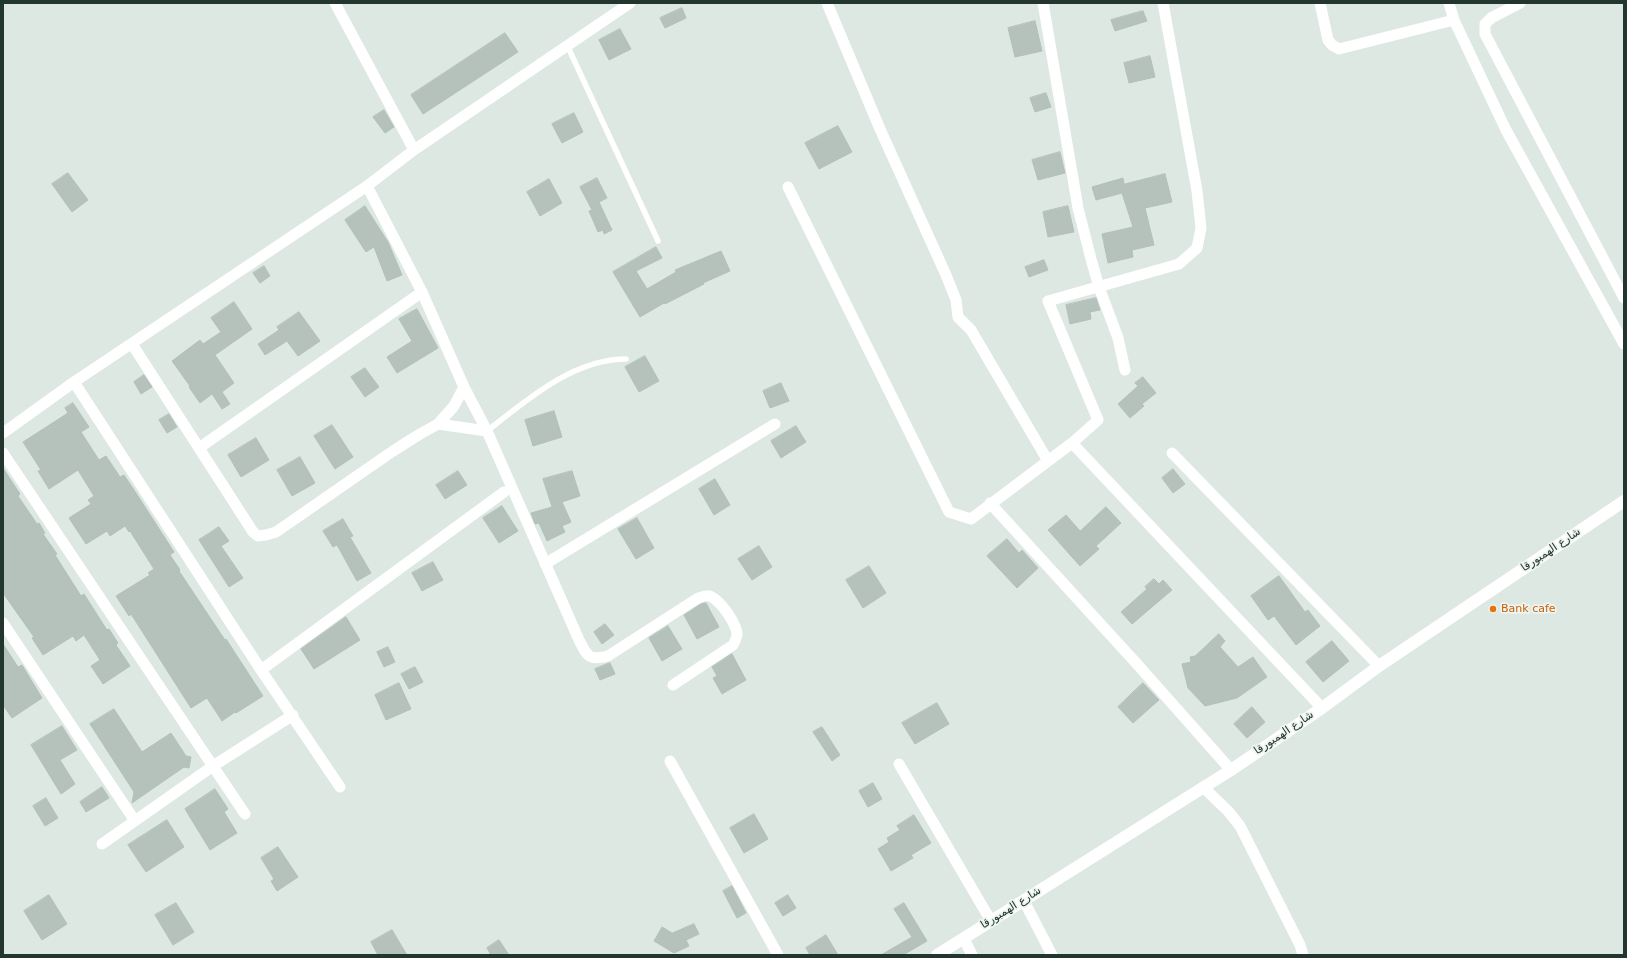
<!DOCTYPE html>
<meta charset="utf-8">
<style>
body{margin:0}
#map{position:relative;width:1627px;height:958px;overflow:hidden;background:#dee8e2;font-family:"DejaVu Sans",sans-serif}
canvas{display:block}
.frame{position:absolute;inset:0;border:4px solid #22352e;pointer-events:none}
</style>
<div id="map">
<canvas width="1627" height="958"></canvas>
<div class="frame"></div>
</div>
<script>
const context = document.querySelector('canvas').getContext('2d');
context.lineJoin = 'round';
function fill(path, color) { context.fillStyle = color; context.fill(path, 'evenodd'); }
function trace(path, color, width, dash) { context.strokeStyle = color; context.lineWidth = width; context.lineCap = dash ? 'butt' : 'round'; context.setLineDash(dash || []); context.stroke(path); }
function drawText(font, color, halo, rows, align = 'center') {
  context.font = font + ' "DejaVu Sans",Vazirmatn,sans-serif'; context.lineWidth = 3.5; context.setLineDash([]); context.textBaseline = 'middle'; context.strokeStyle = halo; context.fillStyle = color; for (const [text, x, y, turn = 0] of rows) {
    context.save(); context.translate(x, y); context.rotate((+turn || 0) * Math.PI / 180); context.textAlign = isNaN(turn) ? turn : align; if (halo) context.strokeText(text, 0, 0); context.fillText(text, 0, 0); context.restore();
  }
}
const building = new Path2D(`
 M682,8L686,18L665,28L660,18Z
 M1143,11L1147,21L1115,31L1111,20Z
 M1035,21L1042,51L1015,57L1008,28Z
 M620,29L631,49L609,60L599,40Z
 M505,33L518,52L423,114L411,95Z
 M1150,56L1155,77L1129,83L1124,63Z
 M1046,93L1051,107L1035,112L1030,98Z
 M384,110L394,127L385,133L373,117Z
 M574,113L583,132L562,143L552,124Z
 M838,126L852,152L819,169L805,143Z
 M1060,152L1065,173L1038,180L1032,160Z
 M68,173L88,200L72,212L52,184Z
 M1165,174L1172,202L1145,208L1154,245L1132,250L1133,257L1108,263L1102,234L1133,227L1122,193L1096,200L1092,187L1123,178L1124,184Z
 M597,178L607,198L599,202L612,230L604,234L603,230L598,232L589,211L592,210L580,187Z
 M549,179L562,203L540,216L527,192Z
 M365,206L388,242L402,275L387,281L374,247L366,252L345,220Z
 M1068,206L1074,232L1048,237L1043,212Z
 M656,247L662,258L636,271L647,289L676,272L675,270L721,251L730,271L703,283L704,284L665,304L664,303L640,317L613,272Z
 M1044,260L1048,270L1029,277L1025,267Z
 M264,266L270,276L260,283L253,273Z
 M1096,298L1100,310L1090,312L1091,319L1070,324L1066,305Z
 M234,302L252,329L215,355L234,383L222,392L230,404L222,409L212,394L200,403L189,387L190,386L172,361L200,340L203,344L221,332L211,318Z
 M417,309L438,348L397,373L387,357L412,341L399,319Z
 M299,312L320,341L298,356L287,341L265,355L258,344L279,330L277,327Z
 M645,356L659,381L639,392L625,367Z
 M365,368L379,387L365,397L351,377Z
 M144,375L152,387L141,394L134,382Z
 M1143,377L1156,393L1142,404L1144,406L1130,418L1118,404L1138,386L1135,383Z
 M781,383L789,401L770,408L763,391Z
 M73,403L89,427L81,432L99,460L106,456L120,477L124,475L136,493L174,552L170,555L180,570L179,571L225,640L226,639L263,696L236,713L235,712L222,721L207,698L191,708L131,614L129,616L116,596L150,575L148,573L154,569L130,531L129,532L125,526L110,536L107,531L86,544L69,518L91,504L88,500L94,496L78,470L49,489L38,471L41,470L23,442L68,413L65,408Z
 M554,411L562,437L533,446L525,420Z
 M169,414L177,427L167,433L159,420Z
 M332,425L353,457L335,469L314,436Z
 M796,426L806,442L781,458L771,441Z
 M256,438L269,460L241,477L228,455Z
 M300,457L315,483L292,496L277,470Z
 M3,468L20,494L18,496L37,524L39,523L45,533L43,534L57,554L55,555L81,596L84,594L107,630L109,629L118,643L116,645L130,666L103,684L91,666L100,660L84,635L76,641L73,636L43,655L32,638L34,637L3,593Z
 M1173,469L1185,484L1173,493L1162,478Z
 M458,471L467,485L445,499L436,485Z
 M572,471L580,496L562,502L571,522L562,526L565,532L547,541L539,523L535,524L531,513L552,507L543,479Z
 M715,479L730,505L714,515L699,489Z
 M502,506L518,531L499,543L483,518Z
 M1106,507L1121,523L1096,546L1099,549L1080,566L1048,530L1066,515L1080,531Z
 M637,518L654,548L636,559L618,529Z
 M343,519L353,536L350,537L371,573L357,581L337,545L333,547L323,531Z
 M219,527L229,541L221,546L243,578L229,587L199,540Z
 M1007,539L1019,553L1022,550L1038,568L1017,588L987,556Z
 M759,546L772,567L752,580L738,559Z
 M433,562L443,580L422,591L412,573Z
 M869,566L886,593L863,608L846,580Z
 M1279,576L1305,612L1308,610L1320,626L1296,645L1274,616L1268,620L1251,596Z
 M1154,579L1159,584L1163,580L1172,590L1132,624L1121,612L1147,589L1145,587Z
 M706,603L719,627L697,639L684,615L701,604Z
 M346,617L360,640L314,669L301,649Z
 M605,624L614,635L602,644L594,632Z
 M668,626L682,649L662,661L649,638Z
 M1219,634L1225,641L1220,647L1238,667L1253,657L1267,677L1237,698L1205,706L1188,688L1182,664L1191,662L1190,657L1195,656Z
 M1332,641L1349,661L1323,682L1306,662Z
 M3,644L18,667L22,665L42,698L12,718L3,705Z
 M388,647L395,662L384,667L377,652Z
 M732,654L746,680L722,694L713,678L717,676L712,667Z
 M610,663L615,674L600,680L595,669Z
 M415,667L423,682L409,689L401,674Z
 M399,683L411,709L386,720L375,695Z
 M1143,683L1159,700L1133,723L1118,707Z
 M937,703L949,724L915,744L902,723Z
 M1252,707L1265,722L1247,738L1234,724Z
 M114,709L142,752L171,733L186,756L191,757L189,768L184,767L132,803L134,792L90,724Z
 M62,726L77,750L60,760L75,784L61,794L31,745Z
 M822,727L840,755L832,761L813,732Z
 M873,783L882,799L868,807L859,791Z
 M102,787L109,798L86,812L80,802Z
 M215,789L228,809L224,812L237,833L210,850L185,809Z
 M46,798L58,818L45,826L33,806Z
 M754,814L768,839L744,853L730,828Z
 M914,815L931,843L911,855L913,858L891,871L878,849L889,842L887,838L900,830L897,826Z
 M167,820L184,847L146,872L128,845Z
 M278,847L298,877L277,891L271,881L274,879L261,858Z
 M732,886L746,913L737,918L723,891Z
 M49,895L67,924L42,940L24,911Z
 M788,895L796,908L783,916L775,903Z
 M176,903L194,932L173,945L155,915Z
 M904,903L927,941L903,955H881L912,937L894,909Z
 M694,924L699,934L686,940L689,946L674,953L654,941L662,927L672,933Z
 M392,930L407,955H378L371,942Z
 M826,935L838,955H810L806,948Z
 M499,940L509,955H491L487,948Z`);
const service = new Path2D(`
 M567,45L658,241
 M487,431C527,400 573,359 626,359`);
const minor = new Path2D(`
 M335,3L414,150
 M827,3L880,129L946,275L956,300L958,317L971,330L1048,461
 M1043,3L1078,208L1091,259L1099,287L1118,338L1125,370
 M1163,3L1197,191L1201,228L1197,248L1179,264L1048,301L1098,420L1072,443L1322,708
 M1320,3L1328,40L1332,45L1339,49L1454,20
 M1449,3L1454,20L1506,130L1624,344
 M1520,3L1491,18L1485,24V34L1624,298
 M367,186L422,292L464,387L487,431L579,640C587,656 589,661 608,656L698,598C702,597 706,595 710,596C721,601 737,624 737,635C736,639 735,642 733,645L673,685
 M788,187L949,512L971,519L1072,443
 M132,344L253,532L258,536L266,535L276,532L393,451L420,434L438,424L454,406L464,387
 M74,382L261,670L340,787
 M438,424L487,431
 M3,433L74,382L367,186L414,150L630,3
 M199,448L422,292
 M3,453L245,814
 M1172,453L1379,666
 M990,503L1137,664L1231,770
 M545,564L775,424
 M3,623L135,821
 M261,670L504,492
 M670,761L778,955
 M899,764L991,921
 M1203,787L1228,811L1240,826L1300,945L1303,955
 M102,844L213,766L293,715
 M1024,901L1052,955
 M964,939L972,955`);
const tertiary = new Path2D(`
 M937,955L1231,770L1322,708L1379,666L1624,501`);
const markers = [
 [1493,609,4,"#e8710a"]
];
const streetNames = [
 ["شارع الهمبورقا",1551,550,-34],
 ["شارع الهمبورقا",1284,733,-34],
 ["شارع الهمبورقا",1011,908,-32]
];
const foodNames = [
 ["Bank cafe",1501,609]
];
fill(building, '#b4c2bb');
trace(building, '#b2c0b8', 1);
trace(service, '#fff', 5.5);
trace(minor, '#fff', 11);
trace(tertiary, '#fff', 12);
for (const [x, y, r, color] of markers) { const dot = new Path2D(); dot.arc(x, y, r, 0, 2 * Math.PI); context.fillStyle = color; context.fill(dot); trace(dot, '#eef5f1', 1.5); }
drawText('11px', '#22352e', '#eef5f1', streetNames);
drawText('11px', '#c56008', '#eef5f1', foodNames, 'left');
</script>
